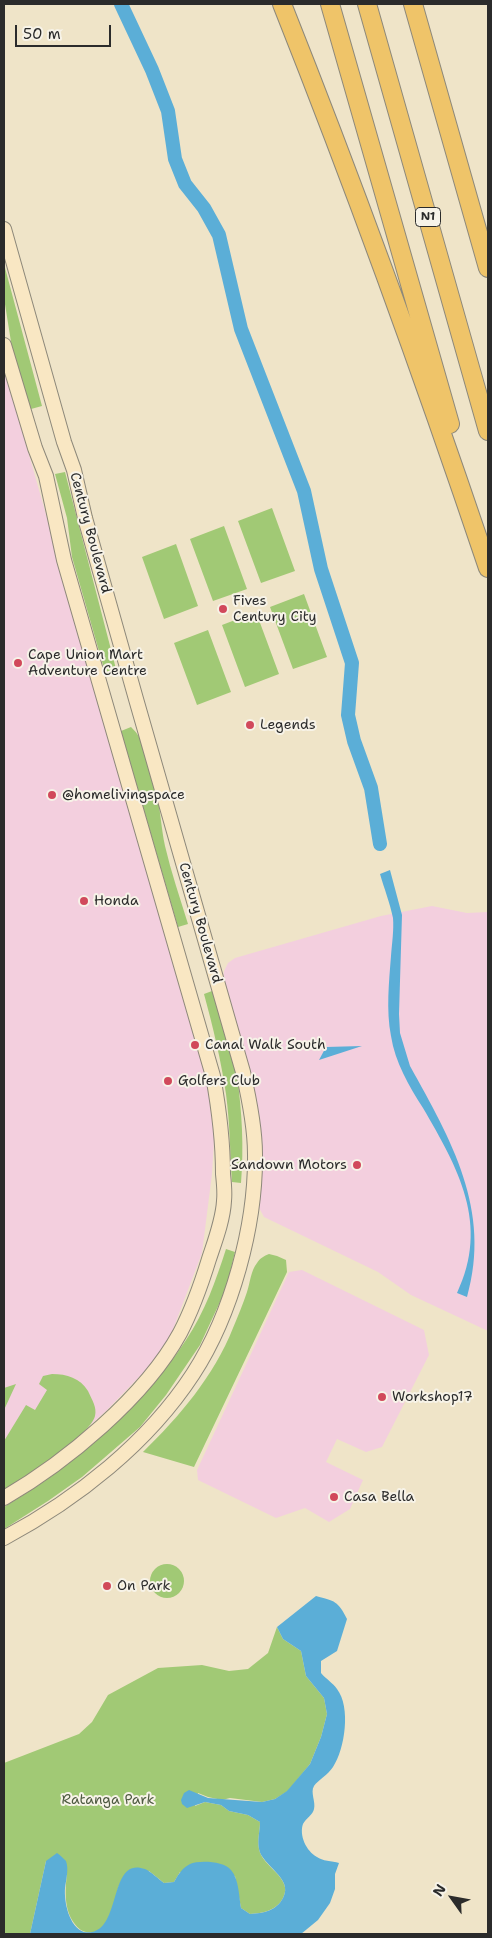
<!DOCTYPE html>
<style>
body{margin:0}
#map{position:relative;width:492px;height:1938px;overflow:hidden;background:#efe4c8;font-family:"Shantell Sans",sans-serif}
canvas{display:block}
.frame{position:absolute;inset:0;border:5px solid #2b2b2b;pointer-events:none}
.north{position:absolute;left:427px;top:1873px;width:50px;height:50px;-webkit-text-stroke:4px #f7f3e8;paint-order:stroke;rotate:302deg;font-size:14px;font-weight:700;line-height:20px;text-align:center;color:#2b2b2b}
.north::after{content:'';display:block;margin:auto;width:18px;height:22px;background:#2b2b2b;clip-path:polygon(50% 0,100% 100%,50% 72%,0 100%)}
.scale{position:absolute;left:15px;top:25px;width:96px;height:22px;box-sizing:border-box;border:2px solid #2b2b2b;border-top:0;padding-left:6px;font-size:15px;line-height:18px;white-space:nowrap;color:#2b2b2b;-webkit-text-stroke:4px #f7f3e8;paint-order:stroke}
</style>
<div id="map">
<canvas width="492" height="1938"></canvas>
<div class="frame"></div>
<div class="north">N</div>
<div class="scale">50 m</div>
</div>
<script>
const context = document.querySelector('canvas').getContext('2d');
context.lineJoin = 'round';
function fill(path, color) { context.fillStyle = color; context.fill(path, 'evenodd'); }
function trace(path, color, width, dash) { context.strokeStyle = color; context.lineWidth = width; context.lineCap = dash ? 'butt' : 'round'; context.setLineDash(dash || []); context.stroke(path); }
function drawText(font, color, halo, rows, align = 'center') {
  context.font = font + ' "Shantell Sans",sans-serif'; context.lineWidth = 4; context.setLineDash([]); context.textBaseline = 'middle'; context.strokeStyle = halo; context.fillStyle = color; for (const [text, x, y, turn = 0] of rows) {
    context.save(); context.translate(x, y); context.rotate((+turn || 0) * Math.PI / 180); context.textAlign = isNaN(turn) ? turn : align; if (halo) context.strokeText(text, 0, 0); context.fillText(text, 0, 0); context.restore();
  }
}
const built = new Path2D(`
 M4,367L206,1076L215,1124L212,1174L202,1253L172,1332L157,1362L140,1376L106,1411L61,1451L4,1492Z
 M432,906L467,913L488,912V1331L411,1295L378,1272L264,1217L258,1206L260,1154L223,979L224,971L228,963L235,958L381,916Z
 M302,1270L424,1330L429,1355L382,1447L366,1452L337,1439L326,1462L363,1480L350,1509L329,1522L305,1508L276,1518L198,1480L197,1470L289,1272Z`);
const green = new Path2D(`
 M4,264L42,406L31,409L12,348L4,298Z
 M65,472L116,669L105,672L72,557L67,518L55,474Z
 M272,508L295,571L261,583L238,521Z
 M224,526L247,589L213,601L190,539Z
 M176,544L198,606L164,619L142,557Z
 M304,594L327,657L293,669L270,607Z
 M256,612L279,674L245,687L222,625Z
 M208,630L231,692L197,705L174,643Z
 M131,727C158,752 158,812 165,846C171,872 180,898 188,924L178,927L121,731Z
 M212,991C220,1018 232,1048 237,1076C242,1112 244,1147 241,1183L232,1182C230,1153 230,1124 226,1094C221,1060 213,1027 204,994Z
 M226,1249L235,1252L226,1289L200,1345L166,1395L140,1427L82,1477L48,1501L4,1529V1507C74,1466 141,1408 186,1340C205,1312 216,1280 226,1249Z
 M269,1254L277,1256L286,1260L287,1272L194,1467L143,1452C179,1417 214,1376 233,1328C238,1316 243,1304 247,1292C250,1283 251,1270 257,1263C260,1258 264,1256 269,1254Z
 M52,1374C67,1374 80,1378 88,1391C92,1400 97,1407 95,1416C90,1436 22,1479 4,1492V1441L26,1405L35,1410L47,1390L39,1384L43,1376Z
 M16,1384L4,1410V1388Z
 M150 1581a17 17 0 1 1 34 0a17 17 0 1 1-34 0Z
 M277,1627L283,1639L301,1651L306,1676L324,1698L327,1714L321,1737L310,1764L288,1791L275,1799L262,1802L230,1798L222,1800L208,1797L198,1793L195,1806L205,1802L221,1805L229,1811L248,1815L260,1822C260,1830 257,1841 259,1849C262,1867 294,1878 283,1898C276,1911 263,1913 250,1914L241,1908L235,1876L180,1872L174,1882L164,1883L149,1871L129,1870C125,1875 121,1880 119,1886C113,1902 114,1926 94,1932C85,1934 79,1930 74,1923C64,1909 65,1890 67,1874L46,1861L30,1934H4V1763L79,1734L92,1722L108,1695L158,1668L202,1665L229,1671L248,1669L268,1653Z`);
const water = new Path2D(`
 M390,870L402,915L399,1014L400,1033L410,1066C451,1140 492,1210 467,1297L457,1293C490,1224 458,1168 423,1108C409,1086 395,1062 391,1036C386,1010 389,982 391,956C392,943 394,930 393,918C390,903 384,888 380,874Z
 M362,1046L319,1060L326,1047Z
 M316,1596C335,1601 338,1601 347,1619L337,1651L321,1661V1673C326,1679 333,1683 337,1689C351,1707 345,1749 333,1767C328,1775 318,1780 314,1786C310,1792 316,1802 314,1809C313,1815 306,1818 303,1824C299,1835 306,1851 317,1857C322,1861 332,1861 339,1863L335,1874V1889L330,1903L318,1920L301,1934H30L46,1861L57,1853C60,1855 64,1859 66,1861C69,1869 66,1880 65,1888C64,1902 69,1927 84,1932C124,1938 106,1855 145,1869C152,1872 158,1879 164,1883L174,1882C178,1875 182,1868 190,1864C199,1860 224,1861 231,1870C239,1879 239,1897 241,1908L250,1914C264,1913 276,1911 283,1898C294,1878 262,1866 259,1849C257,1841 260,1830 260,1822L248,1815L229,1811L221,1805L205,1802L187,1808L182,1804L181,1800L184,1793L189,1790L208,1798L262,1802L275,1799L287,1791L310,1764L321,1737L327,1714L324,1698L306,1676L301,1651L283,1639L277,1627Z`);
const canal = new Path2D(`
 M121,4L152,70L168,111L175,159L185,184L204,208L219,235L241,329L304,491L321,569L352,663L348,715L354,741L371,788L380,844`);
const secondary = new Path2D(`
 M4,229L64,442L74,470L85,518L136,699L243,1072C249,1098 255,1127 255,1154C256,1225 232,1314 193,1374C148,1443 77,1499 4,1538
 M4,345L35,448L46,476L64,560L213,1076C219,1109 223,1140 223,1174C224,1183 225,1192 224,1201C223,1220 215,1241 209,1259C201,1285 192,1310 180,1333C145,1397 66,1462 4,1498`);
const highway = new Path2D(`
 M282,4C356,190 424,378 488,568
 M330,4L450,424
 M367,4L488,431
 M413,4L488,268`);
const markers = [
 [223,609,5,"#d1495b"],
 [18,663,5,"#d1495b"],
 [250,725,5,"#d1495b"],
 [52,795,5,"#d1495b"],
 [84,901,5,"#d1495b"],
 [195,1045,5,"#d1495b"],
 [168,1081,5,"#d1495b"],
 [357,1165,5,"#d1495b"],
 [382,1397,5,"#d1495b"],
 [334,1497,5,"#d1495b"],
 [107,1586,5,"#d1495b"]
];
const shields = [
 [428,217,25]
];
const shieldNames = [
 ["N1",428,217]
];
const streetNames = [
 ["Century Boulevard",90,533,75],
 ["Century Boulevard",200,923,74]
];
const poiNames = [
 ["Fives",233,601],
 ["Century City",233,617],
 ["Cape Union Mart",28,655],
 ["Adventure Centre",28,671],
 ["Legends",260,725],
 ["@homelivingspace",62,795],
 ["Honda",94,901],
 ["Canal Walk South",205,1045],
 ["Golfers Club",178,1081],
 ["Sandown Motors",347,1165,"right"],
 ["Workshop17",392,1397],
 ["Casa Bella",344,1497],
 ["On Park",117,1586]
];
const parkNames = [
 ["Ratanga Park",108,1800]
];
fill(built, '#f3cfde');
fill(green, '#a1c975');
fill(water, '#5baed7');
trace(canal, '#5baed7', 14);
trace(secondary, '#8d887a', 16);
trace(highway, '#8d887a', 20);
trace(secondary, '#f9e7c3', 14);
trace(highway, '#efc469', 18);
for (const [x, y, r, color] of markers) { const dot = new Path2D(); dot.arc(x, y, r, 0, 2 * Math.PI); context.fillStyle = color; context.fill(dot); trace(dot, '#f7f3e8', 2); }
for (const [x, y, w] of shields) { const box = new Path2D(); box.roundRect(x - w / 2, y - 9.5, w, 19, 4); context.fillStyle = '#f7f3e8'; context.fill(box); trace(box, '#2b2b2b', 1); }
drawText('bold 12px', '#2b2b2b', null, shieldNames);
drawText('14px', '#2b2b2b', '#f7f3e8', streetNames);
drawText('14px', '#2b2b2b', '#f7f3e8', poiNames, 'left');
drawText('14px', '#4e5a41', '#f7f3e8', parkNames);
</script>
